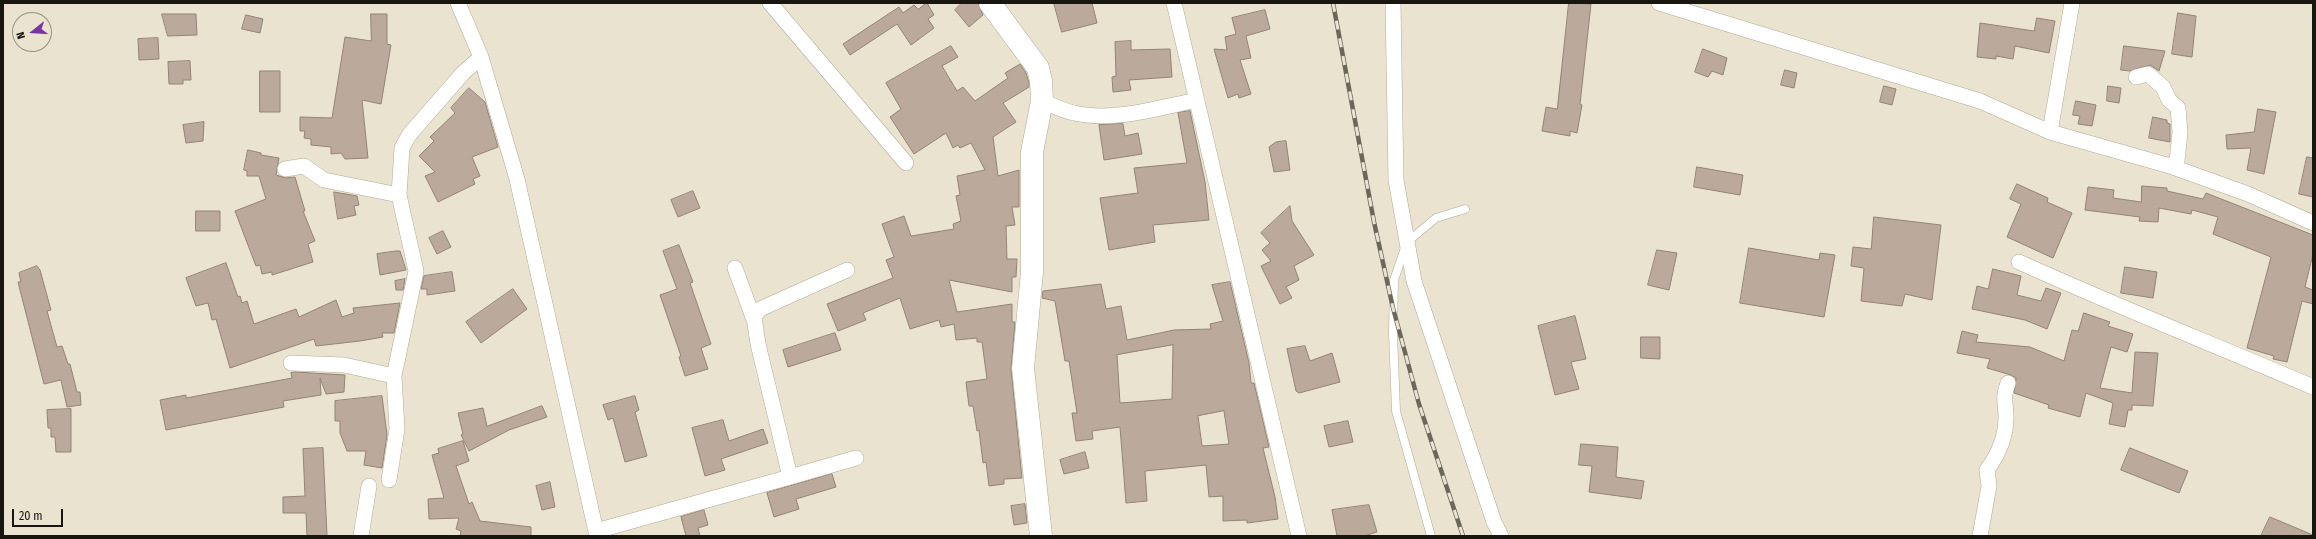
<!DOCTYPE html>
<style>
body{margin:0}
#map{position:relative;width:2316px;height:539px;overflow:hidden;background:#eae3cf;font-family:"Fira Sans Condensed",sans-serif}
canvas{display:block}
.frame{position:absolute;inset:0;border:4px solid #19160f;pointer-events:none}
.north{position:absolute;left:12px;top:12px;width:40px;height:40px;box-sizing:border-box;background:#eae3cf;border:1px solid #969182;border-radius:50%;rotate:253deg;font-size:11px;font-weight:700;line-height:16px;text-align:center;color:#19160f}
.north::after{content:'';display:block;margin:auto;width:14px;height:18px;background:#7b34a8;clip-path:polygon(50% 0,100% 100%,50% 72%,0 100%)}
.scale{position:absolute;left:12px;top:509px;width:51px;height:18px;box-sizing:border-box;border:2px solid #19160f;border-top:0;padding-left:5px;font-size:12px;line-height:14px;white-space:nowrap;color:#19160f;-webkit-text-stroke:3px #eae3cf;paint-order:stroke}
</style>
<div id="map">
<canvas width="2316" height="539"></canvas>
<div class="frame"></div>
<div class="north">N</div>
<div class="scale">20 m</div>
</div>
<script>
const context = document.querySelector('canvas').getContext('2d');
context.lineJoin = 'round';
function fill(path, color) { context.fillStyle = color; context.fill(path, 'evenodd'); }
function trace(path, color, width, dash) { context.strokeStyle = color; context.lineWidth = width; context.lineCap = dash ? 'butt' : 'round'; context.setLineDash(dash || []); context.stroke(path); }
const building = new Path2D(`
 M927,3L934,15L928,19L934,28L911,45L897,24L850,55L843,44L899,7L903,13L914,5L918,9Z
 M962,3H978L983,15L969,27L955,10Z
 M1054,3H1092L1097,23L1062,32Z
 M1569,3L1591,4L1580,104L1582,105L1577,133L1570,131V136L1542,131L1546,107L1557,109Z
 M1265,10L1270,29L1246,36L1251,58L1240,60L1251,94L1239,98L1238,94L1228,98L1214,49L1227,50L1225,37L1236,34L1232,18Z
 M2178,13L2196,16L2192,57L2172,54Z
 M162,14H196L197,35L168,36Z
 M371,14H387V44L391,45L381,104L362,100L368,158L345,159L341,153L331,154V147L311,145V139L304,138L305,131H300V117L332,118L345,37L371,41Z
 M246,15L263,19L260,33L242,29Z
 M2037,18L2055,21L2049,53L2015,46L2013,59L1996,56V59L1977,57L1980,23L2034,31Z
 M158,38L159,59L139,60L138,39Z
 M1131,41V50L1170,49L1172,77L1129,80L1131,90L1113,92L1112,77L1116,76L1115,42Z
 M951,46L958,57L942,66L957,91L963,87L975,101L1008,78L1005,73L1020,64L1026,73L1029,83V87L1003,103L1016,122L993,137L998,176L1019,170V207H1012L1015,225L1006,226L1007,259H1017L1016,277H1012V292L949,280L957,312L1012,304V322H1015L1011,369L1022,478L1004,479V484L989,486L986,462L983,463L979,430L977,431L973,406H969L966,382L987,379L982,342H977V338L956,340L954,324L941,327L939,320L910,329L900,298L863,313L866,320L838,331L827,304L893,278L886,260L894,257L882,224L904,216L911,236L954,229L953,224L961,221L956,196L960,195L957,176L985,170L971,143L960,148L958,145L953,148L946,133L914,154L890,117L901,109L886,83Z
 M2124,46L2165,51L2159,71L2150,65L2130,71L2121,70Z
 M1703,49L1727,58L1723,75L1712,71L1708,77L1695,72Z
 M190,61L191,80H183V84H169L168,62Z
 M1785,70L1797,73L1794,88L1781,85Z
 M260,71H280V112H260Z
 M1884,86L1896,89L1892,105L1880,102Z
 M2108,86L2121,88L2119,103L2107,101Z
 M469,88L485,102L498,147L472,157L480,176L473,179L475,184L438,202L425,176L435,172L419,156L434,141L430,137L455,113L451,108Z
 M2076,101L2096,105L2092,126L2078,124L2080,116L2073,115Z
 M2258,109L2276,112L2264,174L2247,170L2251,148L2227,149L2226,135L2254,132Z
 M1190,111L1205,182L1209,220L1153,225L1155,242L1109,250L1100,198L1138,193L1134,168L1187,163L1178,113Z
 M2153,117L2167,120V123L2170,124V142L2149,138Z
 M204,122L203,141L186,143L183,125Z
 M1123,124L1125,136L1138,133L1142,154L1104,160L1099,125Z
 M1286,141L1290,170L1274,172L1269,147L1276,142Z
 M248,150L261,153V155L279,158L276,175L286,178L295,177L305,211H303L315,241L308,244L313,262L272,275V272L262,274L260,265L256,266L235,211L266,199L259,176H247V171L244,170Z
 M2307,157L2313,158V197L2299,194Z
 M1697,167L1743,175L1740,195L1694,187Z
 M2017,184L2048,198L2047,202L2072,213L2053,258L2007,237L2021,204L2010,199Z
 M2142,186L2167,188V191L2203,199L2206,193L2313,235V254L2305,287L2313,290V304L2302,301L2287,362L2273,359L2274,356L2247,348L2271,257L2213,234L2218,217L2192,210L2191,214L2159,208L2158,222L2139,221L2140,217L2085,210L2088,187L2114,190L2113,198L2141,202Z
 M693,191L700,208L678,217L671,200Z
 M334,192L357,196L359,205L354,206L356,215L338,219Z
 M1290,206L1292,221L1314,255L1294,266L1299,280L1286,287L1292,298L1280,304L1261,266L1271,261L1262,250L1270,243L1261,233Z
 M196,211H220V231H196Z
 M1874,217L1941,225L1932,300L1905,294L1902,306L1861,301L1864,268L1851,266L1853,247L1871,249Z
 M443,231L451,247L437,254L429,238Z
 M679,245L693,282L690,283L711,344L701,348L708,369L685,376L679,357L681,356L660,295L677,289L663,251Z
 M1749,248L1819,260L1820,253L1835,255L1824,317L1740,303Z
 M1657,250L1677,253L1669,290L1648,285Z
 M396,251H400L406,270L380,275L377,254Z
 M226,263L238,297L240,296L242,303L247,301L254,324L296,309L299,317L336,300L342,317L354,313L353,308L400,303L394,333H382L383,337L360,341L316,346L314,339L230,368L216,319L212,320L208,303L196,306L186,278Z
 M37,266L40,270L51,310L47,311L57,347L62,346L68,364H70L77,392H80L81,405L67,407L61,380L44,384L18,282H21L19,273Z
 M2125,267L2157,272L2153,298L2121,293Z
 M1993,269L2021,276L2017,295L2041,301L2046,288L2061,293L2047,329L2025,320L1972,309L1977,286L1988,289Z
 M452,272L455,291L427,295V289H421L424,276Z
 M405,279L403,290H396L395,281Z
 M1230,282L1249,363L1251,383H1254L1269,447L1263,448L1275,497L1278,519L1247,523V520L1223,521V496L1209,497L1206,465L1145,471L1147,501L1126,503L1120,427L1092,431L1093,439L1076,441L1072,413H1077L1069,361H1065L1055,301L1042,298L1043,291L1101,284L1106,309L1121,306L1127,340L1174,330L1211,329L1210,324L1223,321L1212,285ZM1173,345L1172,399L1120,403L1117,355ZM1224,411L1229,444L1202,446L1198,416Z
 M513,289L527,309L481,343L466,322Z
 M2084,313L2110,322L2108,326L2133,334L2127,352L2111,347L2100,388L2132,393L2135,352L2158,353L2153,406L2132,405V410H2128L2125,427L2109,424L2113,403L2086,393L2080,417L2048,408L2049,405L2014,393L2016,378L2011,375L1987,368L1990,359L1957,353L1962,331L1978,335L1976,342L2030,347L2064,361L2072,330L2078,331Z
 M1575,316L1586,359L1571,362L1579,389L1555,395L1538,326Z
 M835,333L841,350L788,367L783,350Z
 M1641,337H1660V359L1641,358Z
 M1305,346L1310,361L1332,353L1340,382L1299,393L1296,391L1287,349Z
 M295,372L345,375L344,392L326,394L320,378L321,395L283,401L284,407L166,430L160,400L186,395V398L292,378L291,373Z
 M382,396L387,435L382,468L364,465L366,451H347L340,433V421H335V401Z
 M635,396L639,410L635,412L647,456L625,462L613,418L608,420L603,405Z
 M542,406L547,417L509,430L469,451L461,435L463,434L458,413L483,408L487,426Z
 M71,409V452H56L55,437H51V428H48L47,410Z
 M723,420L729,441L763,429L768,443L721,459L725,470L705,476L692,428Z
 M1348,421L1353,442L1329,447L1324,426Z
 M463,441L469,461L456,466L469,504L472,502L480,521L531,527V536H460L461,531L456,529L459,518L429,519L428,499L444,498L432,455L439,453L438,449Z
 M1581,444L1618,447L1616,477L1644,481L1641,499L1589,492L1592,466L1579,465Z
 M323,448L327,536H307L306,513H283V497L305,496L303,449Z
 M2130,448L2188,471L2179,493L2121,470Z
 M1085,452L1089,468L1064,474L1060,460Z
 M832,474L836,487L796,499L799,509L774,517L767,493Z
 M550,482L555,507L542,510L536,486Z
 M1025,504L1027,523L1014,525L1011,506Z
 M1369,505L1377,532L1364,536H1337L1332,510Z
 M704,510L708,525L698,528L700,536H686L681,517Z
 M2270,517L2313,535V536H2261Z`);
const lane = new Path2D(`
 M1431,536L1396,411L1393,333L1394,280L1407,242L1436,218L1465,209`);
const street = new Path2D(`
 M458,3L481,57L517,179L597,536
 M770,3L906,163
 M1174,3L1299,536
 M1393,3L1396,180L1414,281L1494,522L1501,536
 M1659,3L1980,101L2050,132L2170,166L2248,194L2313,223
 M2136,77L2148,74L2163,87L2169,100L2178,108L2180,132L2177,161L2170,166
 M1042,101C1052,105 1063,111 1074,113C1114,122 1157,108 1197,100
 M2050,132L2072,3
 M285,169L304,166L324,180L399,195
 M2019,262C2116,306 2215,345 2313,387
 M735,268L754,320
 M291,363L344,365L394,376
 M790,477L856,458
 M389,480L397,429L394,376L416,271L399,195L402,148L409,135L463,73L481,57
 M596,531L790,477L758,344L754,317L760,309L847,270
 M361,536L369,486
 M1980,536L1989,486L1987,470C1998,455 2006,437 2006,417C2006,402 2002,399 2008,383`);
const secondary = new Path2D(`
 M990,3L1038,68L1041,81L1042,101L1032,152V272L1023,368L1041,536`);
const rail = new Path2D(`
 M1333,3L1374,222L1393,308L1419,404L1463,536`);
fill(building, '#bbaa9c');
trace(building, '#938376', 1);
trace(lane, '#b1aa97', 9);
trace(street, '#b1aa97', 16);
trace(secondary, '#b1aa97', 23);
trace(lane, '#fff', 8);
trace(street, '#fff', 15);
trace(secondary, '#fff', 22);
trace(rail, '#6c675b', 4.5);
trace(rail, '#eae3cf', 3, [9]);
</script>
